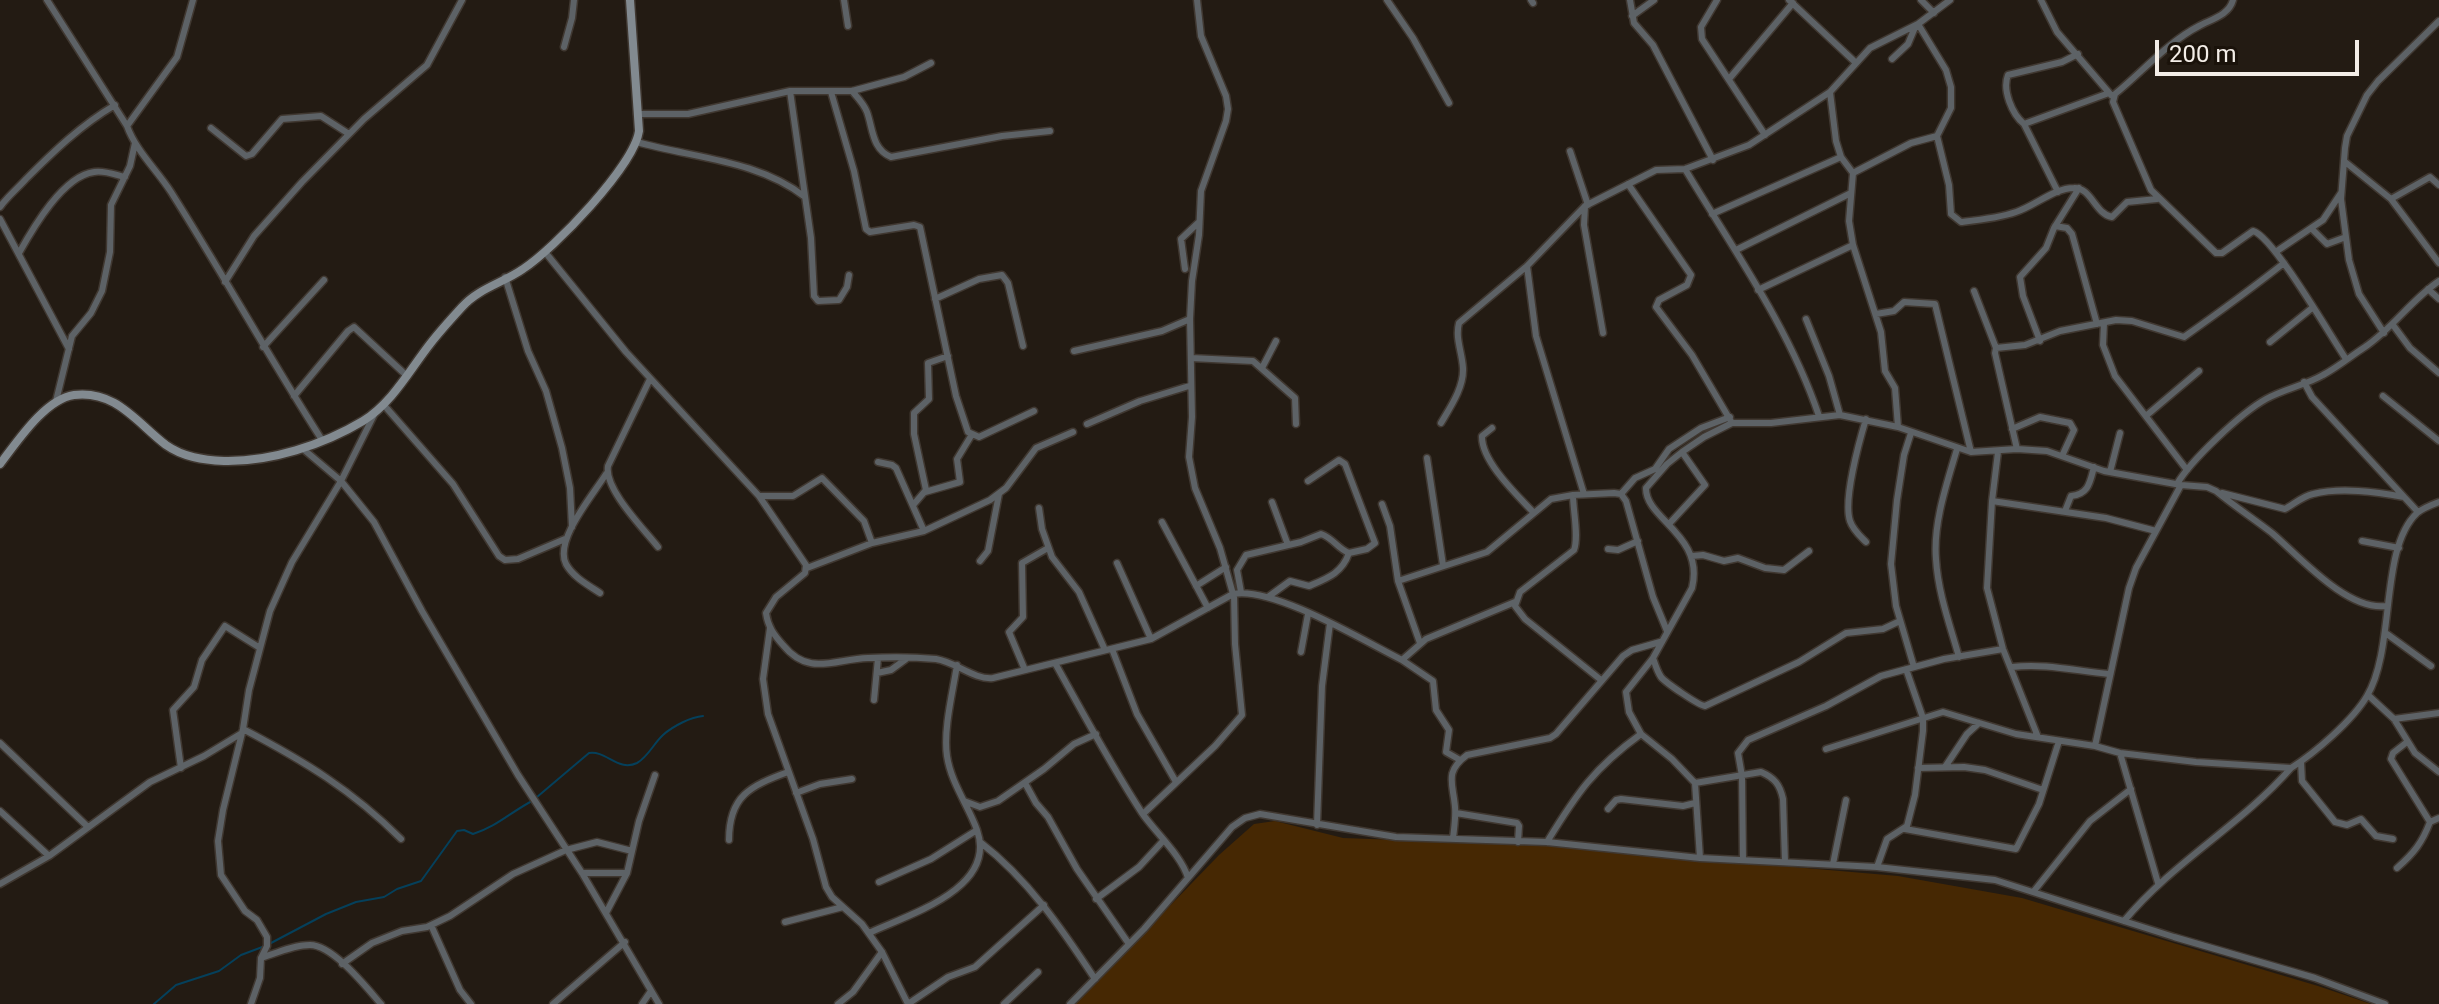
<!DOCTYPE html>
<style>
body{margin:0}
#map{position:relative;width:2439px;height:1004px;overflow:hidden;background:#231b13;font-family:Roboto,sans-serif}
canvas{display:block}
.scale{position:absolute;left:2155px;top:40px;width:204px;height:36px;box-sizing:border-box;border:4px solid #f3ede7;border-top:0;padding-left:10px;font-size:24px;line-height:28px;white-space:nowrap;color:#f3ede7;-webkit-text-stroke:6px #1a120a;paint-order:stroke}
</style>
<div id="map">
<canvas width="2439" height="1004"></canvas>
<div class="scale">200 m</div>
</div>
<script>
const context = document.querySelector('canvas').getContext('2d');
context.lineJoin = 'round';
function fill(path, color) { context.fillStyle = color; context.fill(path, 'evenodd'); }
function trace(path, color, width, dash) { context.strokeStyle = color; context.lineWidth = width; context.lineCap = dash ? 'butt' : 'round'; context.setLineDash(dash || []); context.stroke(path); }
const green = new Path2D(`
 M1275,821L1343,838L1539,845L1898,876L2022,898L2318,986L2371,1004H1075L1219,855L1254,824Z`);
const stream = new Path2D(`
 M537,797L589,753C606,750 618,772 637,763C648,757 654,743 663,735C673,726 691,717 703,716
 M271,943L326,914L356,902L384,897L397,889L421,881L457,831L464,830L473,834C496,827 511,812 532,801
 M154,1004L176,985L219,971L241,955L265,946`);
const street = new Path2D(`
 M47,0L127,126
 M193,0L177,57L127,126C136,151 157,170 171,192C223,274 270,359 322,440
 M844,0L848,26
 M1197,0L1201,36L1226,96L1228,109L1226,121L1201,191L1199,235L1192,281L1190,319L1192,417L1189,457L1195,488L1220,548L1233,594
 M1387,0L1413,38L1449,103
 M1531,0L1533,3
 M1630,0L1634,23L1653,45L1713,160
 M1717,0L1701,27L1702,39L1765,135
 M1789,0L1855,62
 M1921,0L1934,13
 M2041,0L2057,32L2111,95
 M2233,0C2229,15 2212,19 2199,26C2168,42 2142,72 2115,94L2113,102L2151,190L2216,253H2222L2253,231C2273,236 2331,337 2346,359
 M1632,16L1654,0
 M1918,24L1946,70L1951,87V108L1937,136L1949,185L1951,214L1961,222C1979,220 1999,218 2016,212C2035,206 2054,188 2074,188C2091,187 2095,214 2112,217L2127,202L2157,199
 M564,47L572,18L574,0
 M1892,59L1908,44L1916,25
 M1729,79L1793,3
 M790,91L811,238L814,296L818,301L839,300L847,287L849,275
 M852,91C858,98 864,104 867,112C873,129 872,149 891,157L1002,136L1050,131
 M831,92L854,171L866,229L870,232L914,225L920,227L956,396L968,432L979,437L1034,411
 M1830,92L1836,141L1841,157L1853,173L1849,221L1853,245L1881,332L1885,371L1895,388L1898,427
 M637,114H688L790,91H852L904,77L931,63
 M2024,124C2012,114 2002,90 2008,75L2062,62L2078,54
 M211,128L246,156L252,154L282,119L321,116L349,134
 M637,142C693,158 758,160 805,197
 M1570,151L1588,205
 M2344,161L2391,199L2439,263
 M1685,169C1733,249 1789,327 1819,416
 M1853,173L1911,143L1937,136
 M1628,184L1691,275L1687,285L1659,300L1656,307L1692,355L1732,423
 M2058,192L2024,124L2109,93
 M2391,199L2430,177L2439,185
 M1585,206L1584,225L1603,333
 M0,207C8,196 17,189 26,179C54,151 81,125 115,105
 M1712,214L1841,157
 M0,219L69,349
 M2055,226L2067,228L2072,234L2097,324
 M2312,229L2327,244L2346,237
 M1736,250L1851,193
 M2277,251L2323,220L2341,193
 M545,252L626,352L759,496L806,565L805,573L776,597L766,613C768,627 774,635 783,645C809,677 834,659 868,658C889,657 914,657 936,659C956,662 974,680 993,678L1151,639L1233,594C1273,586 1364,641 1402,660L1426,639L1515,602
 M19,253C33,228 63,176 94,172C104,170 116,175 125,177
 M1527,266L1536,336L1584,494
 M1185,269L1181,239L1199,222
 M505,277L528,351L546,391L562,448L570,488L572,527
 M225,282L254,236L302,182L364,119L427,65L462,0
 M2428,289L2439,299
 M1758,290L1853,245
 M1974,291L1996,348
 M935,299L979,279L1002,275L1008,283L1023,346
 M1876,314L1894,311L1904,302L1935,304L1971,452
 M1806,319L1829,376L1840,415
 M2104,323L2103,345L2115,376L2187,470
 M2393,325L2410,348L2439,373
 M2384,333L2359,294L2349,260L2341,199L2345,148L2347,136L2367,95L2378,81L2439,21
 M2040,341L2023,296L2020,277L2046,248L2054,228L2079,188
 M2270,342L2312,308
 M263,347L324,280
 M1074,351L1162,331L1190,319
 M1191,358L1253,361L1295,398L1296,424
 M1262,368L1276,341
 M650,379L608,466C604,489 643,528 658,547
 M2304,382L2312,397L2418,512
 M294,396L348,331L354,327L407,376
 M2383,396L2439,441
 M56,401L72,336L91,313L102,291L110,252L111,205L130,166L135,143
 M383,404L453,484L499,556L505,560L518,559L565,539
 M2147,415L2199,371
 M1441,423C1451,406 1464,387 1463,368C1462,352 1455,338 1459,323L1527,266L1585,206L1656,170L1685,169L1749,145L1830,92L1870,48L1918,24L1950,0
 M1087,424L1140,401L1189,386
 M1492,428L1482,436C1481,461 1517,495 1533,512
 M2012,429L2040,417L2070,423L2074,430L2062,456
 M1911,433L1904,455L1897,500L1891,564L1896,606L1914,667
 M302,448L341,481L374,522L422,611L518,775L582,873L659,1004
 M1957,449C1947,483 1933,523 1936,559C1938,593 1950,625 1959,657
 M2017,449L1995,353L1996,348L2025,345L2060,331L2116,320L2132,321L2184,337C2218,313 2251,289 2284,263
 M1998,452L1992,501L1987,588L2003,649L2038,737
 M1427,458L1443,565
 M878,462L892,465L896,468L924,531
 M2110,472L2120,433
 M2177,484C2191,460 2241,413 2266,399C2284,389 2306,385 2323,375C2338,367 2351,356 2365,347C2393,328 2411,300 2439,281
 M925,492L960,482L957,459L971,436
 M2222,493L2285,509C2294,504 2303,496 2313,494C2341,487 2376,492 2404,497
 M1621,494L1635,478L1655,469L1669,449L1701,428L1730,417
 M1573,495C1573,510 1579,537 1574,550L1520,592L1515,606L1525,619L1601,680
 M759,496H793L822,478L864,521L872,543
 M1992,501L2106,518L2156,531
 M1272,502L1288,545
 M914,504L926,490L914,434V413L929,399L928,363L948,356
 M1382,504L1390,526L1398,581L1420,643
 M1039,508L1042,529L1052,557L1079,592L1105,650
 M2065,511L2071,496C2089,494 2090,482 2094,467
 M1162,522L1208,608
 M1669,524L1705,485L1682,452
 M2362,541L2399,548
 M1866,542C1860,536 1853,530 1850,521C1843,500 1859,442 1866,419
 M1608,549L1618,550L1638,541
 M1692,556L1703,555L1724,561L1738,558L1765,568L1784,570L1809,551
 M980,561L988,551L999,494
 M1117,563L1151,639
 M807,568L872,543L924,531L990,500L1006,488L1036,448L1073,432
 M1398,581L1487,552L1551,499L1573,495L1614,493L1621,494L1626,501L1653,597L1667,631
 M1196,586L1226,567
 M1241,592L1237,570L1246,555L1301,542L1321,534C1333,538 1338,549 1349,553L1367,549L1375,543L1345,464L1339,460L1308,481
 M600,593C588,585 573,577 566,564C554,540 593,495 606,474
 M1268,597L1290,581L1309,586C1328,578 1342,573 1349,553
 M770,628L763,679L768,714L813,839L826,887L832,897L862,924L882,952L908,1004
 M2387,634L2431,666
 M1112,649L1137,714L1176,782
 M1301,652L1308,614
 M1653,658C1655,664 1657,671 1661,677C1666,683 1698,705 1705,706L1799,662L1846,633L1883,629L1900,621
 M1402,660L1433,681L1436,710L1449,730L1446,752L1460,760
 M1055,663C1083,713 1110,764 1142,813C1155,832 1182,856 1188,878
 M2012,667C2045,663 2076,671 2109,674
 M1025,670L1009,632L1023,617L1022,563L1048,548
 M877,673L891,670L906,659
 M2368,695L2394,719L2415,753L2439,772
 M874,700L878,658
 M2394,719L2439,713
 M243,729C304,761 352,790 401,839
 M2407,742L2393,753L2391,759L2430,822
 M0,743L88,827
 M2095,746L2129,588L2136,568L2181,485
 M1826,749L1943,712L2016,734L2095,746L2120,753L2196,762L2291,768C2315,753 2353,720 2367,696C2396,647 2379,549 2417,513C2423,508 2431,505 2439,502
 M2120,753L2158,883
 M2301,762L2302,781L2335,822L2347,825L2361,819L2376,836L2393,839
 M1945,767L1967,734L1979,723
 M181,768L173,710L194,687L202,660L225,626L260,648
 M1918,768L1964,767L1985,770L2043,790
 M1025,783L1036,803L1048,817L1077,869L1129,944
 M1695,783L1761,772C1775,778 1780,785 1783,799L1785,862
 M796,793L820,784L852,779
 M964,801L980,807L998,801L1044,769L1074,744L1096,734
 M1608,809L1616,800L1621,799L1683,806L1695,803
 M0,811L49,856
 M1456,813L1517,823L1519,826L1518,842
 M1143,814L1215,746L1242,715L1235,644L1234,594
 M1317,825L1322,686L1330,623
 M1905,829L2016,849L2039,804L2059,741
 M1453,839C1454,828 1456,817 1455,807C1453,783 1444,772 1467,755L1550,738L1556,734L1623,656L1632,650L1660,642
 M729,840C729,796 750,786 788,772
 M980,842C1028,879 1062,929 1095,979
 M1547,842C1577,793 1594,768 1641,734
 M1700,858L1695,783L1672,759L1641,734L1629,712L1626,692L1653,658L1692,588C1705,535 1645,519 1646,488L1667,464L1682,452L1704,437L1732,423H1771L1840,415L1898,427L1971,452L2017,449L2047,451L2104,471L2181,485L2207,487L2216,491C2234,506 2254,519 2272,533C2300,557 2347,611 2386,606
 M1743,860L1742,776L1738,753L1748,740L1826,706L1881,676L1944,659L2003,649
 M1833,864L1846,800
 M1877,867L1887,839L1907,826L1915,795L1923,731V718L1906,669
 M2397,868C2414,853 2422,843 2430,822L2439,818
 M582,873H627
 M879,882L931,859L977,830
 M0,884L49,856L150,782L204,756L242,733
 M2034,891L2090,821L2131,789
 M1096,899L1139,867L1163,841
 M606,913L627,873L639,821L655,775
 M2124,921C2173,862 2241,825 2291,768
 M785,922L843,907
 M431,925L460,990L471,1004
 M869,933C907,915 998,889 977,830C968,805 951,783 947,756C943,730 953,691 957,665
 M261,958C276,953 294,945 310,945C333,945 366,987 381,1004
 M342,964L372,943L402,931L427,927L450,916L513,874L566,850L597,842L632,851
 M251,1004L260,978L261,958L267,946V937L257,920L245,911L221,875L218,841L223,810L243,729L249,690L270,611L292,562L341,481L375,413
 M553,1004L625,942
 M642,1004L651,991
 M838,1004L853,992L882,952
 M908,1004L948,977L975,967L1044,905
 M1004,1004L1038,972
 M1070,1004L1144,929L1232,827L1245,818L1260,814L1396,837L1547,842L1700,858L1877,867L1995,880L2174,937L2315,978L2385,1004`);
const secondary = new Path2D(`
 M0,464C17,442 45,399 74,395C116,390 136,422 166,445C183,457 203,460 224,461C270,462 323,445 363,421C392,403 409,371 430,344C440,331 451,319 462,307C479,288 503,283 523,269C554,249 634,166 639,131L630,0`);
fill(green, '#462803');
trace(stream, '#05405b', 2);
trace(street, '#403831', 9);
trace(secondary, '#403831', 11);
trace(street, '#5d6266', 6);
trace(secondary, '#828a90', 8);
</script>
